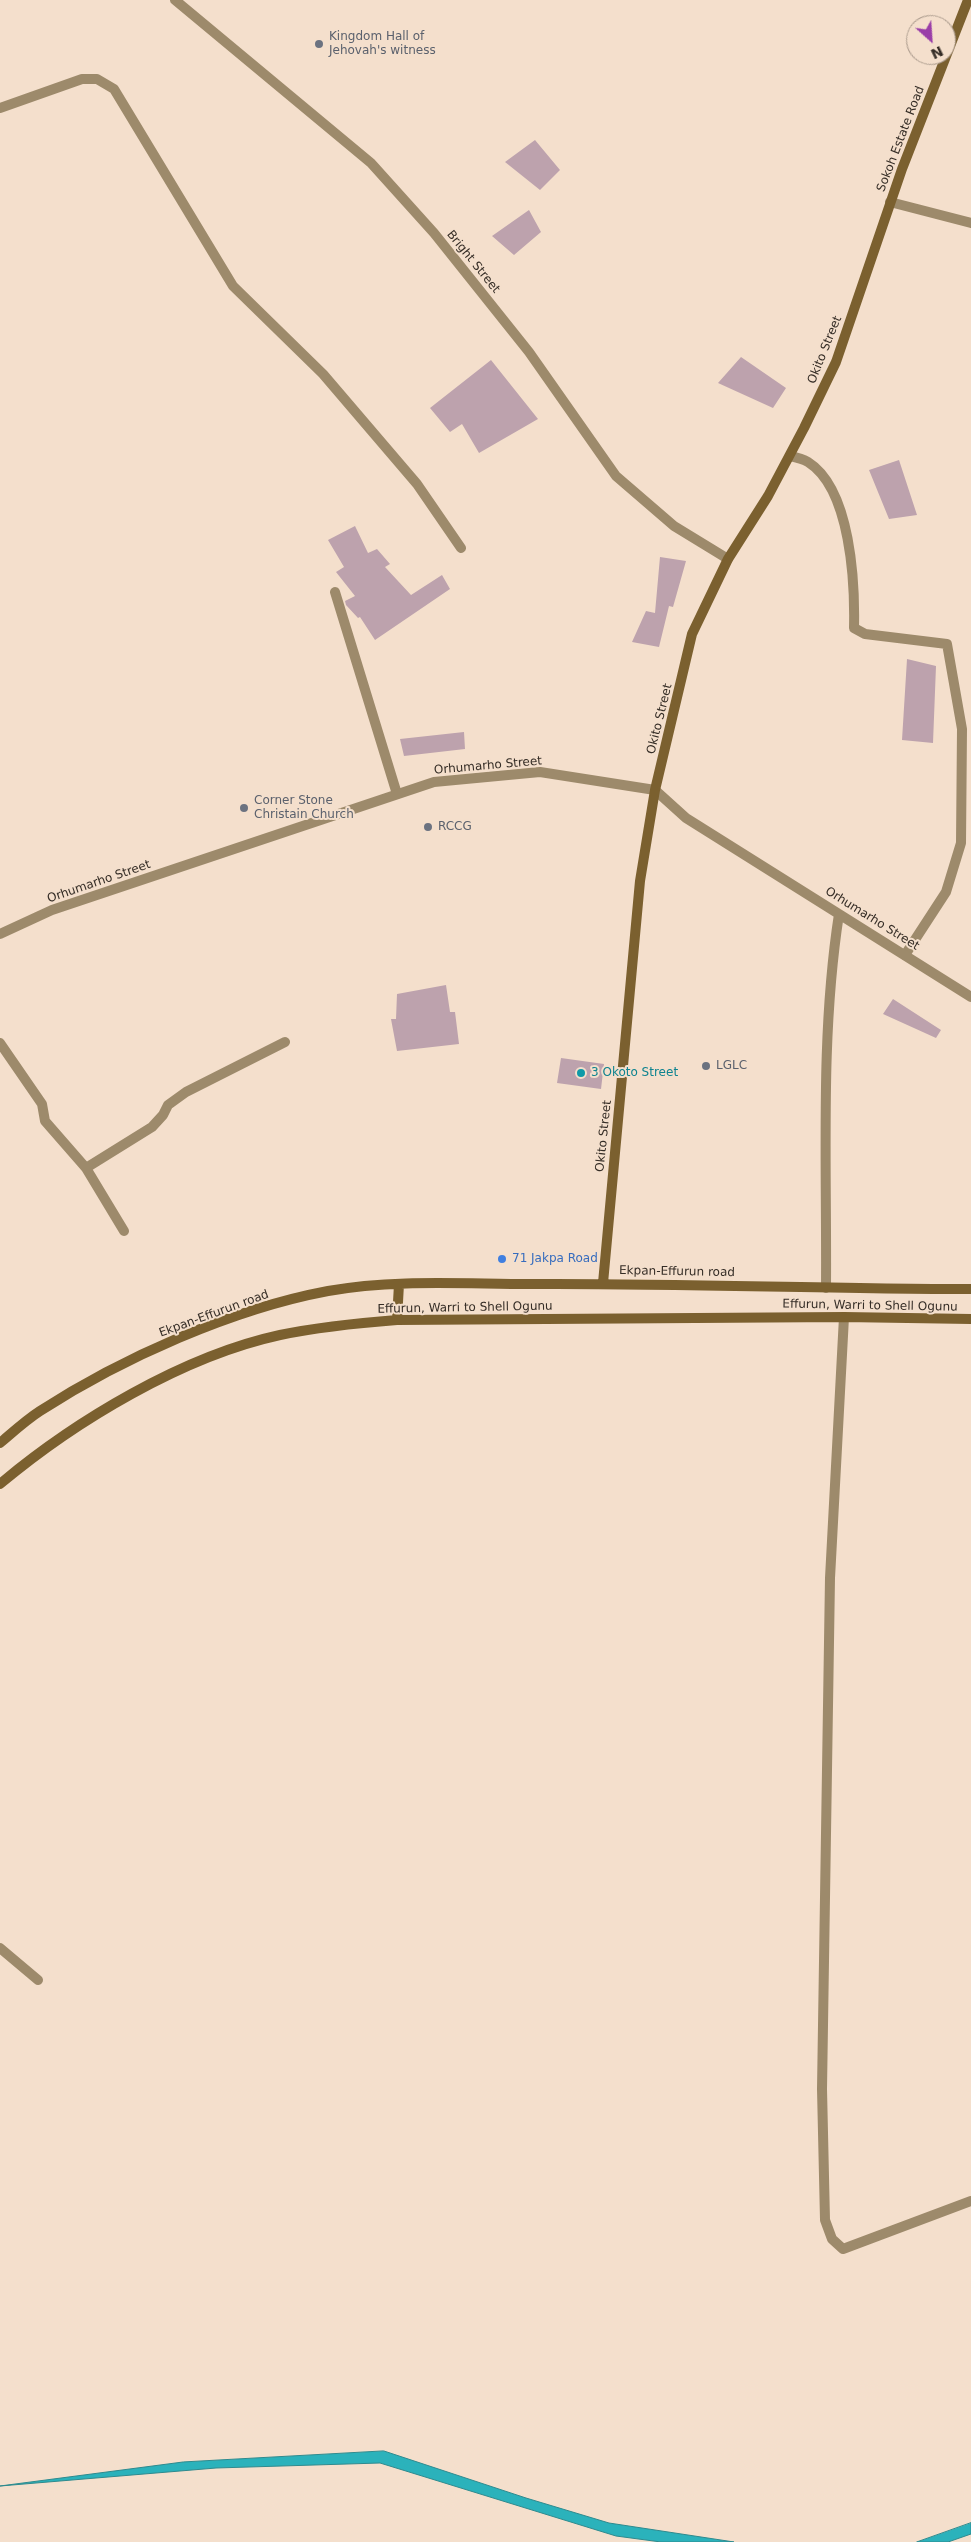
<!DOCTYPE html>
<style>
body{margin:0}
#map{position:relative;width:971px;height:2542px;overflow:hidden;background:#f4dfcc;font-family:"DejaVu Sans",sans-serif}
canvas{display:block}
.north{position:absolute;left:906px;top:15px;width:50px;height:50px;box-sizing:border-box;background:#f4dfcc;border:1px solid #a8988a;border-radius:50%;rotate:154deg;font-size:14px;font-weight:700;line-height:20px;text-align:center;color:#352d26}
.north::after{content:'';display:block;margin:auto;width:18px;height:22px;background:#9a3ea8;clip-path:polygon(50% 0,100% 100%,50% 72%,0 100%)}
</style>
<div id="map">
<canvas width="971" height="2542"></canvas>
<div class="north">N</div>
</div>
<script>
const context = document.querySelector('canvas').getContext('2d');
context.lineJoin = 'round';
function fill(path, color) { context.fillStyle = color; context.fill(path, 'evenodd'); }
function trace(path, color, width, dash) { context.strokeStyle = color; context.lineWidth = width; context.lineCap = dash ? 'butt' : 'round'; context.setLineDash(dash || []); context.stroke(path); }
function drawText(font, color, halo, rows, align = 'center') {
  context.font = font + ' "DejaVu Sans",sans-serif'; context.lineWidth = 4; context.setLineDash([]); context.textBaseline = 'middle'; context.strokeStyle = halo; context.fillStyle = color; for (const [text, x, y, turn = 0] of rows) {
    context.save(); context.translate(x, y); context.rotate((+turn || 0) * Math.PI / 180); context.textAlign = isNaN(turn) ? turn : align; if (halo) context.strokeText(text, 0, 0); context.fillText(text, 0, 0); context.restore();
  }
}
const water = new Path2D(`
 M384,2451L526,2498L609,2523L734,2542H661L616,2536L380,2463L216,2468L0,2486L183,2462Z
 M971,2523V2534L948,2542H917Z`);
const building = new Path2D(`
 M535,140L560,170L540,190L505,162Z
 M529,210L541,232L514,255L492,236Z
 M741,357L786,388L773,408L718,383Z
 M491,360L538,419L479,453L462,424L450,432L430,408Z
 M899,460L917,515L889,519L869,470Z
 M355,526L368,553L377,549L390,564L385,567L411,595L442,575L450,589L375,640L360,617L358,618L346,605L345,601L355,596L336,572L344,567L328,540Z
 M660,557L686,561L673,607L669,606L659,647L632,642L646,611L655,613Z
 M907,659L936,666L933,743L902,740Z
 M464,732L465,749L404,756L400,739Z
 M446,985L450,1012H455L459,1044L397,1051L391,1019H396L397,994Z
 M893,999L941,1030L936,1038L883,1014Z
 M561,1058L604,1064L601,1089L557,1083Z`);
const lane = new Path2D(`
 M790,456C795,457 803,459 808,462C851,489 855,583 854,628L865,634L947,644L962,729L961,843L946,892L905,955
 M335,592L397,794
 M0,1043L42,1104L45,1121L86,1168L124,1231
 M86,1168L152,1127L163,1115L168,1105L186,1092L285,1042`);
const street = new Path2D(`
 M175,0L371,163L434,233L529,352L616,476L674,526L728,559
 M0,108L82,79H97L114,89L233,286L323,374L417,484L461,548
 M890,202L971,223
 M0,934L52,910L434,782L540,772L655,790L686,818L971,997
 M826,1288C827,1163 820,1037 839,914
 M844,1317L830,1578L822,2089L825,2220L832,2239L843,2249L971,2201
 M0,1948L38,1980`);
const secondary = new Path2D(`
 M603,1283L640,881L655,790L692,634L728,559L768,496L804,428L836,362L902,169L968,0
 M397,1320L399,1284
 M0,1443C13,1432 26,1420 40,1411C122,1358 232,1309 328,1291C394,1279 464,1284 530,1284C677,1283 824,1289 971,1289
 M0,1484C75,1421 183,1356 280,1335C319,1327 358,1323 397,1320L844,1317L971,1319`);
const markers = [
 [319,44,5,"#6b7280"],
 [244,808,5,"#6b7280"],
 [428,827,5,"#6b7280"],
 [706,1066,5,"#6b7280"],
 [581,1073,5,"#0f9aa8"],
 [502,1259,5,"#3f7fe0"]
];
const worshipNames = [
 ["Kingdom Hall of",329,37],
 ["Jehovah's witness",329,51],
 ["Corner Stone",254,801],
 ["Christain Church",254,815],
 ["RCCG",438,827],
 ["LGLC",716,1066]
];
const streetNames = [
 ["Sokoh Estate Road",901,139,-69],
 ["Bright Street",473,262,51],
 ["Okito Street",825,350,-68],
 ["Okito Street",660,719,-76],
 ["Orhumarho Street",488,766,-5],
 ["Orhumarho Street",99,882,-19],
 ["Orhumarho Street",872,919,32],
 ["Okito Street",604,1136,-84],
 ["Ekpan-Effurun road",677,1272,1],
 ["Effurun, Warri to Shell Ogunu",870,1306,1],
 ["Effurun, Warri to Shell Ogunu",465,1308,-1],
 ["Ekpan-Effurun road",214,1314,-20]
];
const cultureNames = [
 ["3 Okoto Street",591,1073]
];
const shopNames = [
 ["71 Jakpa Road",512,1259]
];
fill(water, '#2bb2bb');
trace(water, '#2e8a8e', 1);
fill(building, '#bda2ad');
trace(lane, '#9d8a6b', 10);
trace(street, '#9d8a6b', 10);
trace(secondary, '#7b602f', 10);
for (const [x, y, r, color] of markers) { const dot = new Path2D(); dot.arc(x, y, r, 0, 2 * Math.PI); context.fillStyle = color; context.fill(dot); trace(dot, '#f4dfcc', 2); }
drawText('12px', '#5b616d', '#f4dfcc', worshipNames, 'left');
drawText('12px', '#352d26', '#f4dfcc', streetNames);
drawText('12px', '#0d838f', '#f4dfcc', cultureNames, 'left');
drawText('12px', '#366cbe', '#f4dfcc', shopNames, 'left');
</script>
